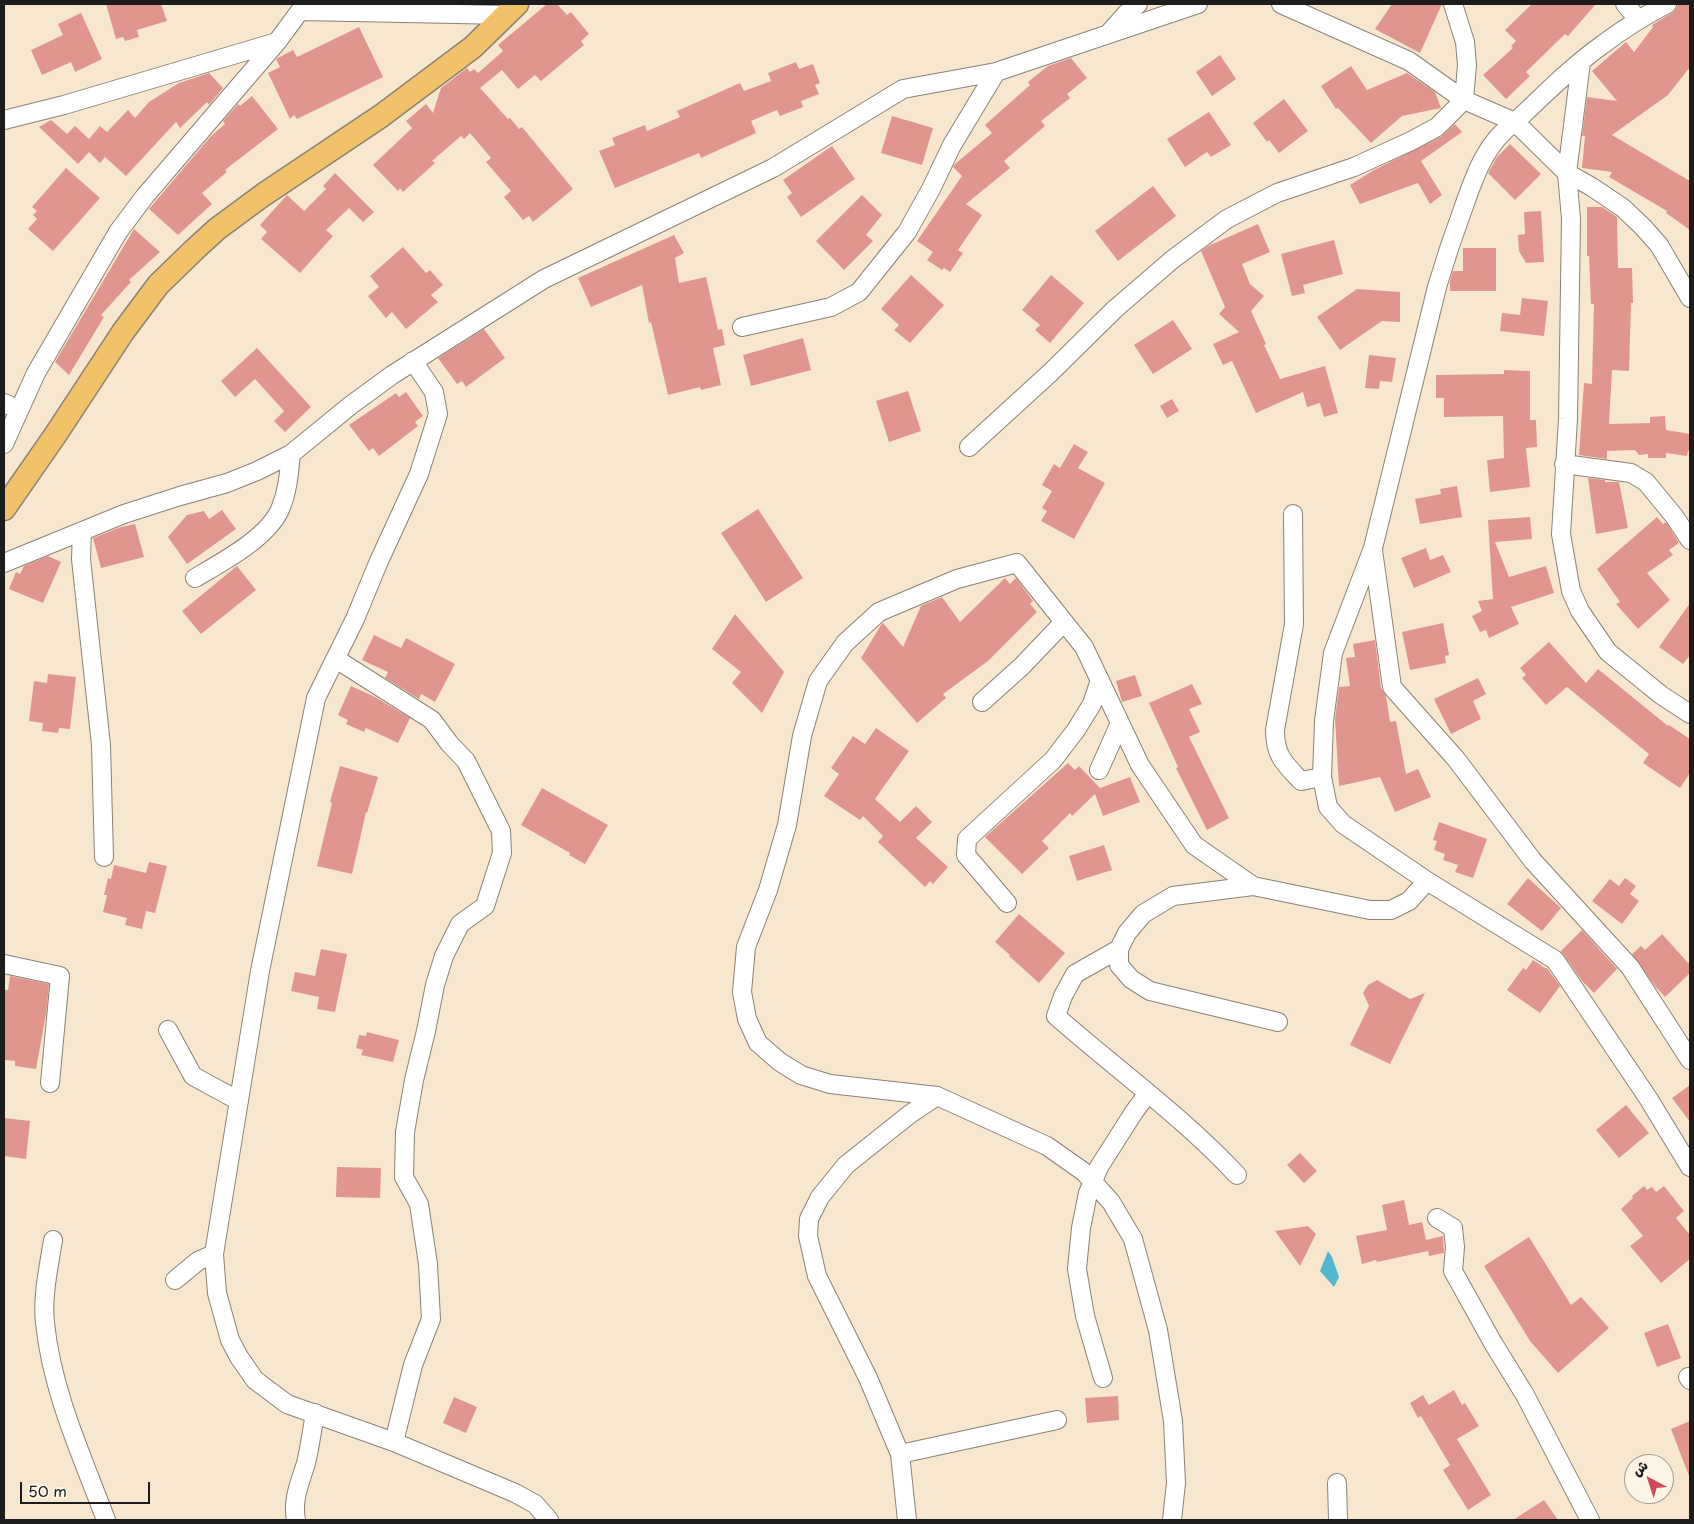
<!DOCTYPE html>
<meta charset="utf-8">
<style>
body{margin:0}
#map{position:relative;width:1694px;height:1524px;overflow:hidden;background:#f7e7cf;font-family:"Playpen Sans","Playpen Sans Arabic",sans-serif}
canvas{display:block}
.frame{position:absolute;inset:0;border:5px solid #1c1c1c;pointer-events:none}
.north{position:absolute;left:1624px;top:1454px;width:50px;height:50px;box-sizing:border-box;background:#fcf5e5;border:1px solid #a29e95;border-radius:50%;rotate:320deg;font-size:14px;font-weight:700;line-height:20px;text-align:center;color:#1c1c1c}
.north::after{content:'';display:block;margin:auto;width:18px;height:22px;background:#d1495b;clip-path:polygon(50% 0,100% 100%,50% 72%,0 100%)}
.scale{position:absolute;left:20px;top:1482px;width:130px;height:22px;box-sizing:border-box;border:2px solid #1c1c1c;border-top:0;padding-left:6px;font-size:15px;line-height:18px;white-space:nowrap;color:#1c1c1c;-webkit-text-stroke:4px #fcf5e5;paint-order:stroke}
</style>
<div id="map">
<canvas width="1694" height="1524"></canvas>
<div class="frame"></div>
<div class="north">ش</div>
<div class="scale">50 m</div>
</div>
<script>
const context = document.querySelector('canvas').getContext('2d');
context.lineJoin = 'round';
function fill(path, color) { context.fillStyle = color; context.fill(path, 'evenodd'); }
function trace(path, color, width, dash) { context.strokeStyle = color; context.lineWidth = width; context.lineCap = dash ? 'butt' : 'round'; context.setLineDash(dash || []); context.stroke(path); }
const water = new Path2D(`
 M1328,1251L1332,1257L1339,1277L1334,1287L1320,1271Z`);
const building = new Path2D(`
 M106,4H161L167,21L137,30L139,37L125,41L123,37L116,39Z
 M547,4H557L567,15L571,12L589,34L581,41L584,45L541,81L535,75L518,89L502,70L480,88L508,119L510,118L519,129L522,127L573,189L533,222L529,216L523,220L504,197L511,191L486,162L491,158L470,133L464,139L461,136L432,161L435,163L403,192L400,188L398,191L373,165L412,128L406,121L426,104L433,113L441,88L467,68L470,72L474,69L478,73L503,51L498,45Z
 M1392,4H1442L1420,53L1375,29Z
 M1532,4H1596L1568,36L1565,34L1526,72L1530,76L1506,99L1483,75L1513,48L1511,46L1516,41L1505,30Z
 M1678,4H1690V67L1668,95L1612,135L1690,181V230L1666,213L1667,211L1609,177L1612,172L1582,168L1585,136H1582L1587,97L1617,101L1592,71L1626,42L1634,52L1653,27L1652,25L1672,13L1676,9Z
 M81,13L102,59L75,72L71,62L42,75L31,50L63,35L58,24Z
 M359,27L383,77L297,119L294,115L290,119L268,73L280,67L276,59L293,50L297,57Z
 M1220,55L1236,79L1212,96L1196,72Z
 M1071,58L1087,78L1067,94L1070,98L1041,121L1045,126L1004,161L1010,168L966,204L982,215L958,250L963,253L950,272L944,268L942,270L927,260L933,252L917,241L962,176L953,167L955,164L992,133L985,125L1030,85L1028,82L1048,66Z
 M796,62L799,69L813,64L820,83L815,85L819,94L801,101L803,107L780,116L777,110L751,121L756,133L701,158L699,153L615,188L599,151L615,145L612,138L645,125L647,131L680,117L677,111L740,83L744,91L771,81L768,73Z
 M1351,66L1367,90L1407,73L1435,92L1441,108L1402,116L1371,143L1338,108L1336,109L1321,86Z
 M209,73L223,88L209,105L207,102L180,128L176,122L126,176L105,157L100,163L89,152L78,164L39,127L51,120L67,134L75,126L89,139L100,126L107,132L128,110L135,118L149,102L179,83Z
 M252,96L278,129L225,170L227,172L202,193L212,204L178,235L149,209L210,137L225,124L223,121L238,104L240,106Z
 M1284,99L1308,131L1279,153L1269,140L1267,142L1253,123Z
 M1209,112L1231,145L1211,157L1207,152L1185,167L1167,139Z
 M892,116L933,128L922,165L881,153Z
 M1455,124L1462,132L1421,161L1442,195L1430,204L1418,183L1360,204L1350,185L1374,170L1442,136Z
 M1510,144L1541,174L1515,200L1488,173L1497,157Z
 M832,146L855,179L801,217L787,197L792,193L783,180Z
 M66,168L100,198L53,251L28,229L37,219L33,215L37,211L32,207Z
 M335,173L374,212L363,222L349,208L326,230L333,236L300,273L261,239L267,232L260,225L287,195L304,211L326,189L323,186Z
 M1153,186L1176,216L1118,261L1095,231Z
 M862,195L882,215L866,235L873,241L844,270L816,241Z
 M1587,207H1602L1617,217L1618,268H1632L1633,303H1631L1629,371L1612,370L1609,424L1650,423V417L1665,416L1666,430L1690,434V451H1688L1687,456L1666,453V458H1648V454L1639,455L1635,450L1607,451V459L1579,455L1584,383L1592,384L1594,304H1591L1589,256H1587Z
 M1541,211L1544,262L1526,263L1519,251L1518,235L1525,234L1524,212Z
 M1258,224L1270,252L1242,264L1250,284L1264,296L1251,311L1266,344L1264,345L1280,379L1325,366L1338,413L1324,417L1320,403L1307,407L1303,392L1256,413L1232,361L1223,365L1213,344L1239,332L1219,314L1225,307L1201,251L1208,246Z
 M134,229L160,252L129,280L131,282L101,315L104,317L69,375L55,362Z
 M674,235L684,253L675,258L679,283L706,277L718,330L722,329L725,345L713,348L721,385L701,390L700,387L668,395L651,322L649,323L642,285L591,307L578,278Z
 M1334,240L1343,274L1303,285L1305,293L1292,296L1281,254Z
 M403,247L426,273L430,270L443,285L431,295L438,302L406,329L392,312L386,318L368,296L379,287L370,276Z
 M1463,248H1496V291H1450V281L1453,271H1463Z
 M911,275L944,305L910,343L894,330L899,325L881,309Z
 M1051,275L1084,303L1050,343L1035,330L1040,325L1022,310Z
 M1357,289L1400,292V322L1382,321L1340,350L1317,317Z
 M1522,298L1548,301L1544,336L1500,331L1502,313L1520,315Z
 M1173,320L1192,349L1153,374L1134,345Z
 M484,329L505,358L466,387L462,381L457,384L438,358Z
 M803,338L811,370L751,386L743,355Z
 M257,348L311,407L285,432L274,421L284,411L255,379L235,397L221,381Z
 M1369,355L1396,358L1392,382L1380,381L1379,389L1365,388Z
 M1504,370L1530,371V420H1536L1537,447L1526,448L1530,487L1490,492L1487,460L1504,458L1503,416L1444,417V398H1436V375L1504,374Z
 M908,391L921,431L889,442L876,401Z
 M406,392L423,416L415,422L418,426L379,456L373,448L369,451L349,425L396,393L399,397Z
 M1172,399L1179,411L1167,418L1160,406Z
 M1074,444L1088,452L1078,468L1105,483L1074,539L1041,521L1047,511L1042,508L1052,491L1042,485L1054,464L1060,468Z
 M1588,478L1605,480V482H1619L1628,528L1596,534Z
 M1457,486L1462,517L1420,524L1415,499L1441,494L1440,489Z
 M758,509L803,578L766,602L721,533Z
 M222,510L236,529L187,564L168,537L187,515L204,511L209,519Z
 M1530,517L1532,539L1495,542L1509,577L1546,566L1554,593L1511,607L1519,624L1489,638L1486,630L1480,632L1472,616L1482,611L1478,601L1493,599L1488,520Z
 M1657,517L1663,524L1666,522L1679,543L1669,550L1673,555L1647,573L1670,600L1638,629L1616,604L1620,602L1597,569Z
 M135,524L144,557L101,568L93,538L121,527Z
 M1426,548L1430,560L1443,555L1451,572L1414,588L1401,558Z
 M48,556L61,562L43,603L9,589L16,572L20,574L24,566Z
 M237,566L256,590L201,634L182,611Z
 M1005,578L1010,584L1016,578L1033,601L1030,604L1037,612L988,661L943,694L946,698L917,723L861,658L881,625L883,623L903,647L921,606L942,597L960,622Z
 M1690,603V655L1683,664L1659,647Z
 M735,614L784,672L762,713L732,683L741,672L712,649Z
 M1443,623L1449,655L1445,656L1446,663L1410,670L1402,632Z
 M374,635L401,648L406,638L455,664L435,702L421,694L419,699L385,678L388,672L362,660Z
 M1375,640L1381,688L1386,696L1390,722L1396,721L1406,774L1418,769L1431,797L1395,812L1380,777L1339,786L1335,719L1339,687L1350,686L1346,658L1355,657L1353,644Z
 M1549,642L1586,683L1598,669L1668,726L1669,725L1690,739V773L1680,788L1643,763L1649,754L1567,687L1546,705L1522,678L1526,675L1520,668Z
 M48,674L76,677L70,729L59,728L58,733L42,731L43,723L29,721L34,681L47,683Z
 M1135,675L1142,696L1122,702L1116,681Z
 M1478,678L1486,694L1473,701L1481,719L1451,734L1434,699Z
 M1192,684L1202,704L1189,709L1200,732L1189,737L1229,818L1207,830L1176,768L1178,767L1149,703Z
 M351,686L375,697L410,718L398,743L366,728L364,732L346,724L348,720L338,715Z
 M876,728L909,751L875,799L900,822L916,806L932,822L916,838L948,867L933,884L930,881L925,887L878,842L883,836L863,816L860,820L824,796L839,774L831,768L853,736L865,744Z
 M1068,763L1075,770L1079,766L1100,788L1130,777L1140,802L1103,816L1095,794L1072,816L1070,813L1042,841L1049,848L1022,874L985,837Z
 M340,766L378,777L367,813L366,812L352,874L317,866L332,803L330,802Z
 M542,788L608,825L585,864L569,855L570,853L521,825Z
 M1439,822L1487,839L1473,878L1455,872L1458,865L1443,860L1445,854L1434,850L1437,841L1433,840Z
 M1104,845L1112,870L1077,881L1069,856Z
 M149,862L167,866L155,913L146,911L142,929L125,925L127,918L103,912L107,895H104L108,878L111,879L114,865L146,873Z
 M1528,878L1561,908L1542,931L1507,904Z
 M1625,878L1636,886L1630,894L1639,901L1622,924L1592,901L1610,879L1619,886Z
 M1019,914L1065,953L1039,983L1009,956L1010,955L995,942Z
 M1582,930L1617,969L1594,993L1582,981L1561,951Z
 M1662,934L1690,965V973L1665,997L1654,985L1632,954L1641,946L1645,950Z
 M321,949L347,954L335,1012L317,1009L319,997L291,991L295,972L315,976Z
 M1533,960L1545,968H1547L1560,986L1540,1013L1507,990L1523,968L1526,970Z
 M10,976L49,984L46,1014L36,1069L15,1066V1061L4,1060V990H8Z
 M1377,980L1410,999L1425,993L1390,1064L1350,1045L1369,1006L1363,993L1368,985Z
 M367,1032L399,1040L393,1062L361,1055L363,1050L356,1048L359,1035L366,1036Z
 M1690,1085V1122L1672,1098Z
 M1626,1105L1649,1133L1619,1158L1596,1130Z
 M4,1118L30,1121L26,1159L4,1156Z
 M1300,1153L1317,1171L1304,1183L1287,1165Z
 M337,1167L381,1168L380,1198L336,1197Z
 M1644,1186L1647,1190L1652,1187L1656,1192L1664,1186L1684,1211L1676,1218L1690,1235V1259L1661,1283L1630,1246L1643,1236L1621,1209L1633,1198L1632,1196Z
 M1404,1200L1409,1225L1422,1222L1426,1240L1443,1236L1444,1253L1429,1256L1428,1251L1377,1262L1376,1260L1362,1264L1356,1236L1387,1230L1382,1205Z
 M1308,1226L1316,1234L1300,1266L1275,1231Z
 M1529,1237L1571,1305L1581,1297L1609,1328L1558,1373L1530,1341L1484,1266Z
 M1668,1324L1681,1358L1657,1367L1644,1333Z
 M1454,1390L1462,1405L1465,1403L1479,1426L1457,1439L1491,1495L1468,1510L1443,1470L1450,1465L1421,1416L1418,1418L1410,1403L1423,1395L1429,1405Z
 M1118,1396L1119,1420L1087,1423L1085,1398Z
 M454,1397L477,1407L466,1433L443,1423Z
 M1690,1421V1476H1689L1671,1429Z
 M1544,1500L1558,1520H1513Z`);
const minor = new Path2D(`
 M1281,4L1409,61L1464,100L1515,122L1567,173L1592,187L1623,208L1643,227L1659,245L1690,298
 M1625,4L1638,19
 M1667,4C1644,16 1623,29 1602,45C1571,67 1543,96 1515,122C1486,142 1475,175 1464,206C1454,233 1445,260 1437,287L1373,548L1333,653L1324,721L1322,777L1328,807L1343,824L1427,881L1555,960L1648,1098L1690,1167
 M301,11L507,15
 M1110,32L1126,14L1138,4
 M1581,62L1567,173L1571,219L1568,419L1561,534L1571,591L1580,611L1608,652L1661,695L1690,714
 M4,120L64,105L277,42
 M742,327L831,307L859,292L907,232L931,189L952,145L996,72
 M413,361L434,392L438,414L419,474L379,561L355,619L316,698L260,971L214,1254L217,1293L230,1340L239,1357L255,1380L287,1404L394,1442L515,1493L535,1504L549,1520
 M4,403L19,410
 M4,444L36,373L118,232L145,196L277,42L305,4
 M969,447L1050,373L1115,309L1173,259L1227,219L1277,193L1354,167L1411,141L1437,127L1464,100L1467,65L1465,42L1453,4
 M1564,464L1631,473L1646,482L1674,516L1690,540
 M1293,514L1294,624L1275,730C1275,756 1284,763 1301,781L1322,777
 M82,531L81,559L101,745L104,857
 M1373,550L1392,687L1456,759L1533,861L1630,967L1690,1060
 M4,563L124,514L180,496L227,483L257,471L291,454L351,405L392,375L544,279L773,168L903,89L996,72L1198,4
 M195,578C222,562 270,537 281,507C288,490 289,472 291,454
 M336,659L432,720L449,743L466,761L501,831L502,853L485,906L460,924L444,956L435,985L426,1031L414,1080L405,1132L404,1177L419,1204L428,1264L431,1319L413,1365L394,1442
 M982,702L1022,666L1064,622
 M1099,770L1120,723
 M1253,886L1173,896L1143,914L1127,933L1119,949V965L1131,979L1150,991L1278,1022
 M1007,903L966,855L967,839L1053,760L1076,730L1092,704L1100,680
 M1119,949L1075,974L1063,996L1056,1016C1116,1069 1182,1116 1237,1175
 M4,964L60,976L50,1083
 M168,1030L193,1076L239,1101
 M1437,1218L1453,1228L1455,1247L1453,1271L1493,1343L1525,1395L1590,1520
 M53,1240C49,1266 42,1296 45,1323C52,1392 82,1456 106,1520
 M175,1280L198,1261L214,1254
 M1688,1377L1690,1380
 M1103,1378L1085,1316L1077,1269L1081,1228L1088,1193L1099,1167L1134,1112L1148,1093
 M900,1454L1057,1420
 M1337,1483L1338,1520
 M296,1520C292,1499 300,1483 306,1463C310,1447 312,1430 315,1413
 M907,1520L900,1454L868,1378L817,1276L808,1236L809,1219L820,1197L846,1165L910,1114L937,1096
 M1172,1520L1176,1483L1173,1421L1158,1330L1133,1239L1111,1202L1084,1172L1047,1146L937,1096L830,1084L801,1075L780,1062L758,1043L747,1019L742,992L746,947L768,890L787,825L802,736L818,681L845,643L879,612L957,579L1017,563L1084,647L1140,765L1194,845L1253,886L1370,910H1391L1409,901L1427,881`);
const major = new Path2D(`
 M4,509L56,434L123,332L158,285L194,250L217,229L263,195L381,116L473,47L517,4`);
fill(water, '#51b8cf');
fill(building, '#e0968f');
trace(minor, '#8a8276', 20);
trace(major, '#8a8276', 25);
trace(minor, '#fff', 18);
trace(major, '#f2c26a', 22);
</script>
